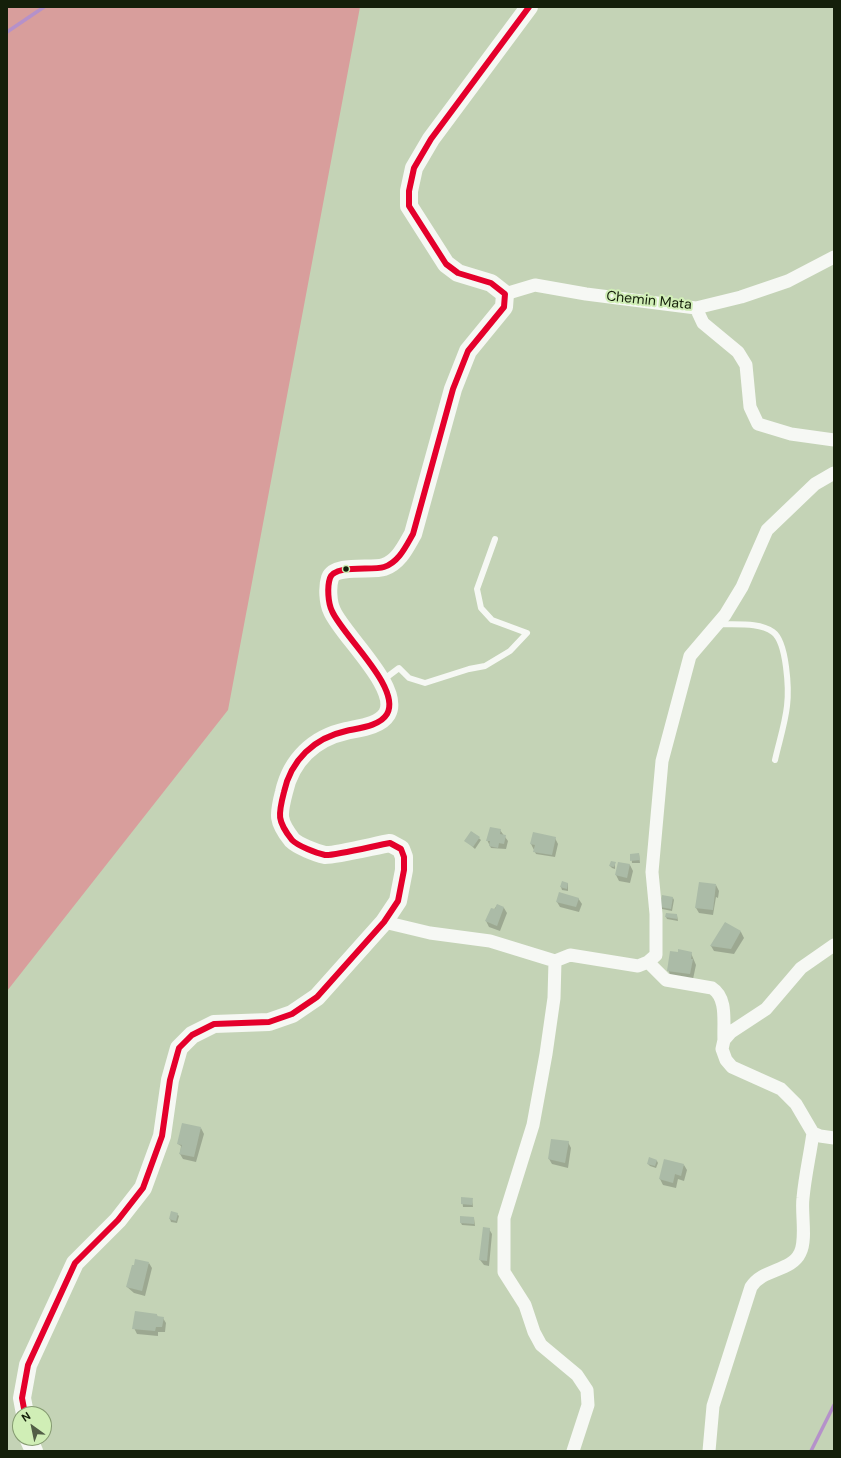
<!DOCTYPE html>
<style>
body{margin:0}
#map{position:relative;width:841px;height:1458px;overflow:hidden;background:#c4d3b6;font-family:"DM Sans",sans-serif}
canvas{display:block}
.frame{position:absolute;inset:0;border:8px solid #141f0a;pointer-events:none}
.north{position:absolute;left:12px;top:1406px;width:40px;height:40px;box-sizing:border-box;background:#d0eeb6;border:1px solid #859b71;border-radius:50%;rotate:327deg;font-size:11px;font-weight:700;line-height:16px;text-align:center;color:#141f0a}
.north::after{content:'';display:block;margin:auto;width:14px;height:18px;background:#525e46;clip-path:polygon(50% 0,100% 100%,50% 72%,0 100%)}
</style>
<div id="map">
<canvas width="841" height="1458"></canvas>
<div class="frame"></div>
<div class="north">N</div>
</div>
<script>
const context = document.querySelector('canvas').getContext('2d');
context.lineJoin = 'round';
function fill(path, color) { context.fillStyle = color; context.fill(path, 'evenodd'); }
function trace(path, color, width, dash) { context.strokeStyle = color; context.lineWidth = width; context.lineCap = dash ? 'butt' : 'round'; context.setLineDash(dash || []); context.stroke(path); }
function drawText(font, color, halo, rows, align = 'center') {
  context.font = font + ' "DM Sans",sans-serif'; context.lineWidth = 4; context.setLineDash([]); context.textBaseline = 'middle'; context.strokeStyle = halo; context.fillStyle = color; for (const [text, x, y, turn = 0] of rows) {
    context.save(); context.translate(x, y); context.rotate((+turn || 0) * Math.PI / 180); context.textAlign = isNaN(turn) ? turn : align; if (halo) context.strokeText(text, 0, 0); context.fillText(text, 0, 0); context.restore();
  }
}
const forest = new Path2D(`
 M7,7H360L228,710L7,991Z`);
const shadow = new Path2D(`
 M500,830L508,841L506,849L491,848L487,840Z
 M472,832L481,840L475,849L466,841Z
 M555,838L558,844L555,857L536,854L531,844Z
 M639,854L640,863H632L631,855Z
 M615,863V869L612,868L610,866Z
 M619,863L630,865L633,871L630,883L619,881L616,875Z
 M568,883V891L562,890L561,887Z
 M716,885L719,891L718,898L716,897L713,915L699,913L696,908Z
 M578,898L582,904L579,912L560,907L557,902Z
 M673,898L674,900L672,911L662,909L661,907Z
 M497,905L504,908L507,913L500,931L489,927L486,921Z
 M677,915L678,921L667,919L666,917Z
 M725,923L741,932L744,938L734,954L714,951L711,946Z
 M691,953L696,965L693,979L671,976L668,970Z
 M201,1128L204,1134L196,1162L183,1159L180,1154L181,1146L178,1144Z
 M568,1142L571,1148L568,1168L552,1164L549,1159Z
 M650,1159L657,1161L658,1163L656,1168L650,1166L648,1164Z
 M684,1165L687,1170L684,1181L678,1179L676,1188L663,1185L660,1179Z
 M462,1198L472,1199L473,1207H463Z
 M177,1214L179,1216L177,1223L171,1222L170,1219Z
 M474,1218L475,1226L462,1225L461,1223Z
 M489,1229L492,1234L489,1266L484,1265L480,1260Z
 M149,1263L152,1268L145,1296L134,1293L127,1287Z
 M157,1315L158,1317L163,1318L166,1323L165,1332H158V1336L137,1334L134,1328Z`);
const stream = new Path2D(`
 M7,32L44,7
 M811,1451L834,1405`);
const building = new Path2D(`
 M490,827L501,829L500,834L506,835L504,844L499,843L498,848L489,846L490,841H486Z
 M471,831L480,837L473,847L464,841Z
 M533,832L556,837L552,855L533,852L535,845L530,844Z
 M639,853L640,860L630,861V854Z
 M611,861L616,862L614,867L609,866Z
 M618,862L630,864L627,878L615,875Z
 M562,881L568,883L567,889L560,887Z
 M699,882L716,884L713,910L695,908Z
 M559,892L579,898L576,907L556,902Z
 M662,895L673,897L671,909L660,907Z
 M497,904L504,907L497,926L485,921L491,908L495,909Z
 M666,913L677,914V919L665,917Z
 M725,922L741,931L731,949L710,946Z
 M678,949L692,952L691,959H693L690,974L667,971L670,951L678,952Z
 M182,1123L201,1127L194,1157L179,1154L182,1145L177,1144Z
 M551,1139L569,1141L565,1163L548,1159Z
 M649,1157L657,1160L655,1166L647,1164Z
 M664,1159L684,1164L681,1176L675,1174L673,1183L659,1179Z
 M461,1197L473,1198L472,1205L461,1204Z
 M171,1211L178,1213L176,1221L169,1219Z
 M460,1216L474,1217V1224L460,1223Z
 M483,1227L490,1228L487,1261L479,1260Z
 M135,1259L149,1262L142,1291L126,1287L132,1265H134Z
 M135,1311L157,1314V1316L164,1317L162,1327H156L155,1331L132,1329Z`);
const service = new Path2D(`
 M719,624C736,625 759,622 773,632C787,642 789,690 787,706C785,724 779,742 775,760
 M383,680L399,668L409,678L425,683L469,669L485,666L510,651L527,633L492,620L481,608L477,589L495,539`);
const minor = new Path2D(`
 M505,294L535,285L586,294L696,308L741,297L788,281L834,257
 M696,308L703,323L738,352L746,365L750,407L758,424L791,434L834,440
 M384,922L430,933L490,941L555,961L570,955L638,966L648,962L656,955V914L652,872L662,761L690,656L725,615L742,587L767,530L815,484L834,473
 M555,961L554,998L546,1054L533,1125L504,1218V1272L525,1305L534,1332L541,1345L577,1375L587,1390L588,1405L573,1451
 M648,962L666,980L712,988C728,998 723,1023 724,1040
 M813,1133L820,1136L834,1138
 M709,1451L713,1406L751,1287C763,1268 791,1272 800,1253C807,1240 801,1213 803,1198C805,1176 810,1155 813,1133L796,1104L781,1089L732,1067L726,1060L722,1049L724,1040L731,1032L766,1009L801,968L834,945`);
const secondary = new Path2D(`
 M25,1414L22,1398L28,1365L75,1263L118,1220L143,1188L162,1136L170,1080L179,1048L192,1035L214,1024L269,1022L292,1014L317,997L384,922L398,901L404,870V857L401,849L390,843C378,845 333,856 325,855C316,853 298,846 292,840C277,821 278,815 284,792C291,760 314,738 346,731C359,728 380,726 387,714C402,688 342,635 332,611C328,603 327,587 330,578C335,564 372,571 384,567C399,562 406,546 413,534L453,389L468,351L504,307L505,294L491,283L458,273L446,264L409,206V191L414,168L431,139L529,7
 M28,1438L34,1451`);
const bus1 = new Path2D(`
 M25,1414L22,1398L28,1365L75,1263L118,1220L143,1188L162,1136L170,1080L179,1048L192,1035L214,1024L269,1022L292,1014L317,997L384,922L398,901L404,870V857L401,849L390,843C378,845 333,856 325,855C316,853 298,846 292,840C277,821 278,815 284,792C291,760 314,738 346,731C359,728 380,726 387,714C402,688 342,635 332,611C328,603 327,587 330,578C335,564 372,571 384,567C399,562 406,546 413,534L453,389L468,351L504,307L505,294L491,283L458,273L446,264L409,206V191L414,168L431,139L529,7`);
const markers = [
 [346,569,3.5,"#141f0a"]
];
const streetNames = [
 ["Chemin Mata",649,301,6]
];
fill(forest, '#d89e9c');
fill(shadow, '#0003');
trace(stream, '#b591ca', 3.5);
fill(building, '#abbba7');
trace(service, '#f6f8f4', 6);
trace(minor, '#f6f8f4', 13);
trace(secondary, '#f6f8f4', 18);
trace(bus1, '#e4002b', 6);
for (const [x, y, r, color] of markers) { const dot = new Path2D(); dot.arc(x, y, r, 0, 2 * Math.PI); context.fillStyle = color; context.fill(dot); trace(dot, '#d0eeb6', 1.5); }
drawText('14px', '#141f0a', '#d0eeb6', streetNames);
</script>
